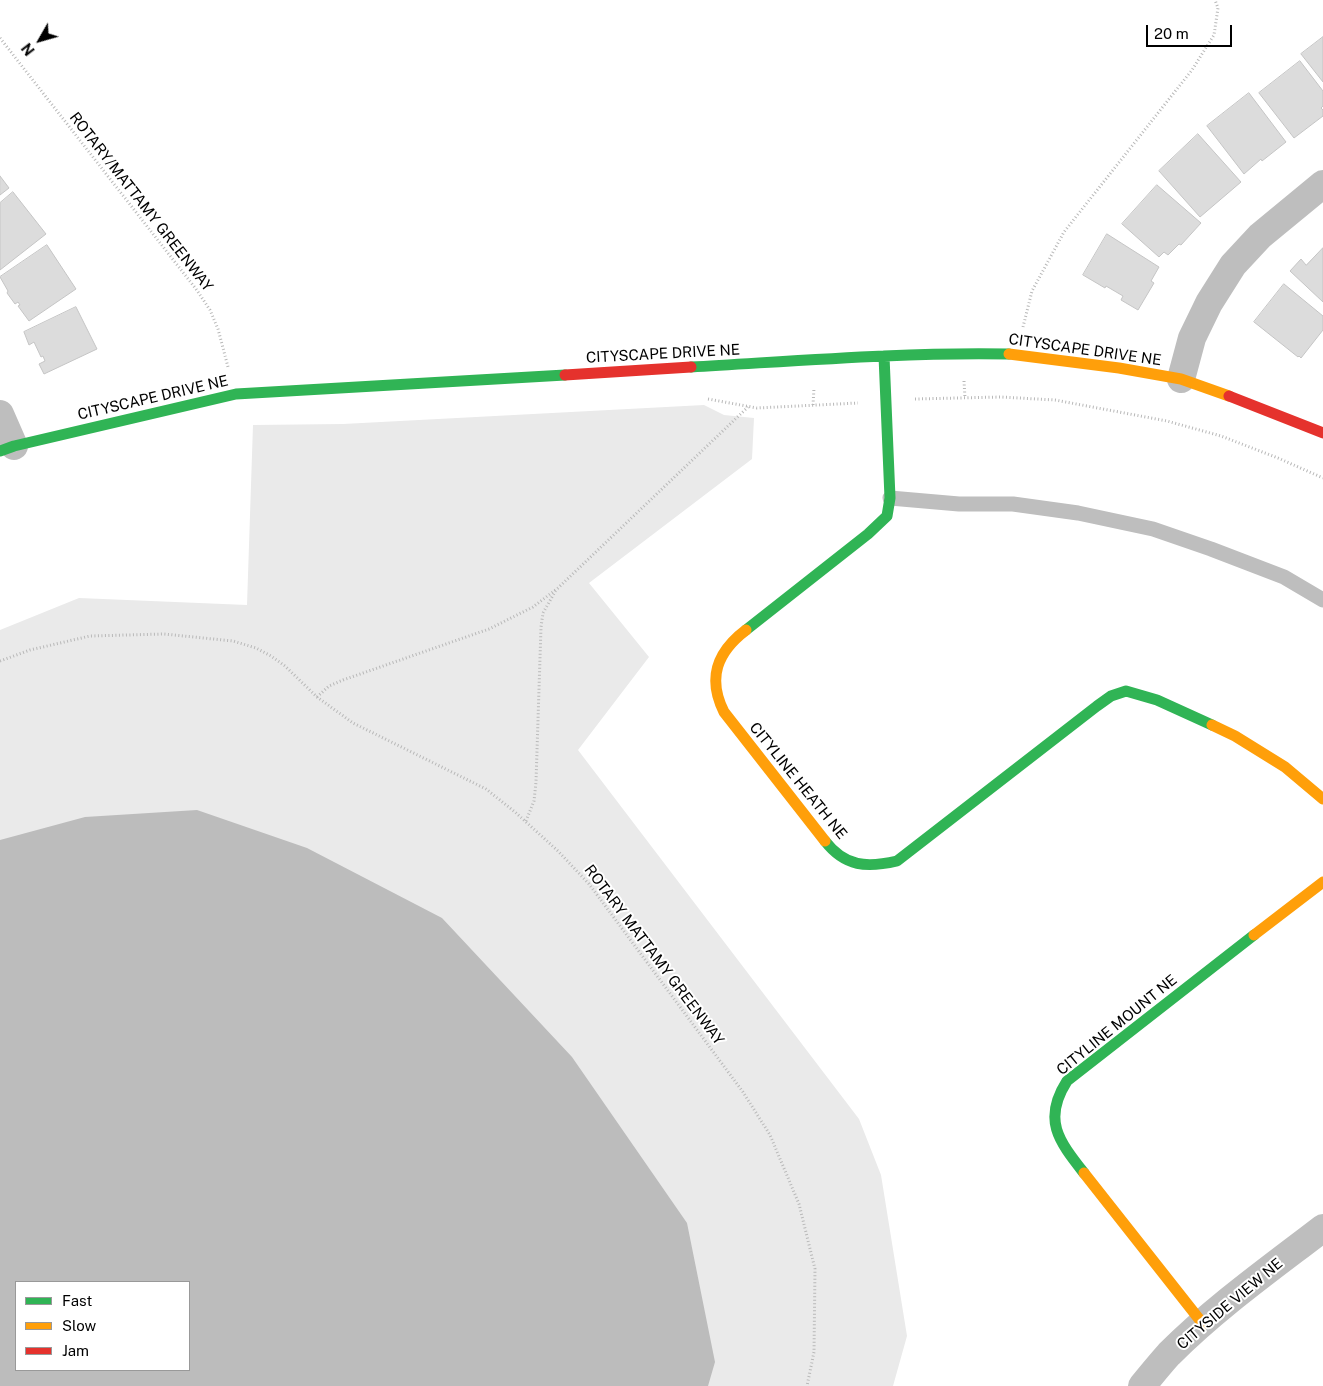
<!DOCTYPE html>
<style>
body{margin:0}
#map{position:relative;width:1323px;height:1386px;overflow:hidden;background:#fff;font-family:"Public Sans",sans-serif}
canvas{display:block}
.legend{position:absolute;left:15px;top:1281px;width:175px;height:90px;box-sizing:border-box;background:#fff;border:1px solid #999;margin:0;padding:6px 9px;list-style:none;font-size:15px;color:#000}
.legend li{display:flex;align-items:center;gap:10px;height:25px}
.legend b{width:25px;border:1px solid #999}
.north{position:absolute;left:15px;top:15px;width:50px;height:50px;-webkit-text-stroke:4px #fff;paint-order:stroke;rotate:232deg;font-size:14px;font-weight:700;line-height:20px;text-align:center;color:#000}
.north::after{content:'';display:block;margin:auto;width:18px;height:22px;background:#000;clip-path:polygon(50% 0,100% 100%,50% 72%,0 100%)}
.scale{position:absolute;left:1146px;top:25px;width:86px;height:22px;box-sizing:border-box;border:2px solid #000;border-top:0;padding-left:6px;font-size:15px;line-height:18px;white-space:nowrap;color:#000;-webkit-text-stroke:4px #fff;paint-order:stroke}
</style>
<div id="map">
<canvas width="1323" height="1386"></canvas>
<ul class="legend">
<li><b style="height:6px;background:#30b455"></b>Fast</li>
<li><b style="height:6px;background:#ff9f0a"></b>Slow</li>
<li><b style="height:6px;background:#e5322d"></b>Jam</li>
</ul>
<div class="north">N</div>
<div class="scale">20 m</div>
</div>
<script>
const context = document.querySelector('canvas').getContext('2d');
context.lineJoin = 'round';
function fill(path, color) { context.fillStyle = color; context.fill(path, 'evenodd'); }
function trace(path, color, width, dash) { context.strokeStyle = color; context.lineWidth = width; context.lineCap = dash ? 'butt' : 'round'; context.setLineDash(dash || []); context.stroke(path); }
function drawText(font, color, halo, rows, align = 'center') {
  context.font = font + ' "Public Sans",sans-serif'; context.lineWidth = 4; context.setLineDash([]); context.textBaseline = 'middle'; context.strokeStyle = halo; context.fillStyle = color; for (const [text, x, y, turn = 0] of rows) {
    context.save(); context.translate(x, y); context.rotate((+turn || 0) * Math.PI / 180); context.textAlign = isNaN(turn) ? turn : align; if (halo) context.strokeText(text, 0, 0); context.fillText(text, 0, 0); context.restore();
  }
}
const green = new Path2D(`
 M704,405L724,415L754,418L752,459L589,583L649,657L578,750L859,1119L881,1175L907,1336L893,1386H0V630L79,598L247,605L253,425L343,424ZM16,1282H189V1370H16Z`);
const water = new Path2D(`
 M197,810L307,848L442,918L572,1057L687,1223L715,1362L708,1386H0V840L85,817ZM16,1282H189V1370H16Z`);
const building = new Path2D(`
 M1323,37V82L1301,54Z
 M1300,61L1323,91V106L1321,108L1323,110V116L1294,138L1259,93Z
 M1249,93L1286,142L1262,161L1261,159L1244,174L1207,126Z
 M1198,134L1241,182L1200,217L1159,171Z
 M0,176L9,188L0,195Z
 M1157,185L1201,223L1181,245L1179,244L1168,255L1164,252L1159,257L1122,224Z
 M13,192L46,234L0,270V203Z
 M1107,234L1159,267L1151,281L1154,283L1138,310L1121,300L1123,296L1106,286L1105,288L1083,275Z
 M47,245L76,289L29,321L18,306L20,305L18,302L15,304L7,293L8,291L0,277Z
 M1323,248V302L1290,271L1301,259L1306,265Z
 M1284,284L1323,316V330L1301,358L1299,356L1298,357L1254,322Z
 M76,307L97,349L44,374L39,364L45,361L43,356L41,357L34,342L29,345L24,332Z`);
const path = new Path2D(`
 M0,38L196,289L210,310L218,329L228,367
 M1023,327L1032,291L1064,232L1192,70L1214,35L1218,8L1215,0
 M964,381L965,398
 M708,399L757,408L858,403
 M915,399L1001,397L1055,400L1167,421L1221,436L1278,458L1323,478
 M813,405L814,388
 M0,661L30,650L90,636L164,634L233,641L256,648L271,656L285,666L317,697L353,723L486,789L515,812L558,851L589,884L743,1092L770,1135L799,1204L815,1269L814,1352L807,1386
 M317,697L329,686L343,680L489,629L533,607L558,588L748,407
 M526,821L534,801L536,782L541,627L543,613L556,590`);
const lane = new Path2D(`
 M890,498L959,504H1013L1078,513L1153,529L1211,549L1284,577L1323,600`);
const street = new Path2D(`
 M1181,379L1192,338L1209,303L1233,265L1260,236L1323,184
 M0,414L14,446
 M1142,1386C1151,1375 1160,1364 1169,1354C1216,1307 1271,1268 1323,1228`);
const fast = new Path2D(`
 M691,367C797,361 903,352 1009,354
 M0,451L14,446L236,394L565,375
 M746,630L868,534L887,516L890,498L884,356
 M825,841C845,867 867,868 897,861L1097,706L1111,696L1126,691L1157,700L1212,725
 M1084,1173C1059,1141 1042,1120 1067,1081L1254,935`);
const slow = new Path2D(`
 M1009,354L1119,368L1181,379L1229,396
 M746,630C717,652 707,678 724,712L825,841
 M1212,725L1235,736L1285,767L1323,799
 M1254,935L1323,882
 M1084,1173L1203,1324`);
const jam = new Path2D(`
 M565,375L691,367
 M1229,396L1323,433`);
const streetNames = [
 ["ROTARY/MATTAMY GREENWAY",141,202,52],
 ["CITYSCAPE DRIVE NE",1085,350,8],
 ["CITYSCAPE DRIVE NE",663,354,-3],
 ["CITYSCAPE DRIVE NE",153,398,-13],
 ["CITYLINE HEATH NE",798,781,51],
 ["ROTARY MATTAMY GREENWAY",654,955,53],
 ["CITYLINE MOUNT NE",1117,1025,-39],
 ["CITYSIDE VIEW NE",1230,1304,-40]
];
fill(green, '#eaeaea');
fill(water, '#bcbcbc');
fill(building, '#dcdcdc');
trace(building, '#c5c5c5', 1);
trace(path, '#b8b8b8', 3, [1, 2.5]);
trace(lane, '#bebebe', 15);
trace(street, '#bebebe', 28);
trace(fast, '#30b455', 11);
trace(slow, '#ff9f0a', 11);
trace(jam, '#e5322d', 11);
drawText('15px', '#000', '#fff', streetNames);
</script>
